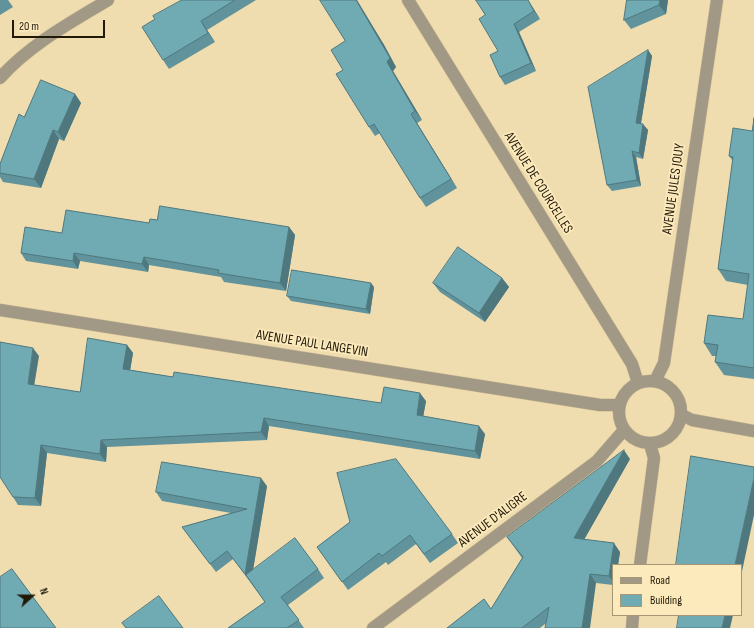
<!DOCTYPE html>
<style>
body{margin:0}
#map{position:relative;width:754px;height:628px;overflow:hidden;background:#efdcaf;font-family:"Sofia Sans Condensed",sans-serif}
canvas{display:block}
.legend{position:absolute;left:612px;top:564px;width:130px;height:52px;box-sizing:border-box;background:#fdeabc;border:1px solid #a59674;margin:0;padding:5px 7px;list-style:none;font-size:12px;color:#201908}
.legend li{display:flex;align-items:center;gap:8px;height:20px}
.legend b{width:20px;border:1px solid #a59674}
.north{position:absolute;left:12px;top:576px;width:40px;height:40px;-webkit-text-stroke:3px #fdeabc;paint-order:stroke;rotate:69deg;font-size:11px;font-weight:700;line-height:16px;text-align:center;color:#201908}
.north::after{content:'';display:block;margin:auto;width:14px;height:18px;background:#201908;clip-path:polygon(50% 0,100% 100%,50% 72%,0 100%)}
.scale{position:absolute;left:12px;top:20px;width:93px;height:18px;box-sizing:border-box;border:2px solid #201908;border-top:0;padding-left:5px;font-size:12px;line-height:14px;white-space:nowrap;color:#201908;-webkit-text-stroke:3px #fdeabc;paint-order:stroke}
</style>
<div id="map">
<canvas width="754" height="628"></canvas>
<ul class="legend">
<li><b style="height:5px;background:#a19986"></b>Road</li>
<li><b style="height:11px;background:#70abb4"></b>Building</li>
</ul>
<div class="north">N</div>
<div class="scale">20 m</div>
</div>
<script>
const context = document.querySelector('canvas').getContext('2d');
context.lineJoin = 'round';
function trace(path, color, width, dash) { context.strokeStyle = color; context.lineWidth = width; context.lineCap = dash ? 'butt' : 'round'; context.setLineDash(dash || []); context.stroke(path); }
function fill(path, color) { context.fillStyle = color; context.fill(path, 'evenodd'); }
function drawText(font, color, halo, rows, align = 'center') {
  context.font = font + ' "Sofia Sans Condensed",sans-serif'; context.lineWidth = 3.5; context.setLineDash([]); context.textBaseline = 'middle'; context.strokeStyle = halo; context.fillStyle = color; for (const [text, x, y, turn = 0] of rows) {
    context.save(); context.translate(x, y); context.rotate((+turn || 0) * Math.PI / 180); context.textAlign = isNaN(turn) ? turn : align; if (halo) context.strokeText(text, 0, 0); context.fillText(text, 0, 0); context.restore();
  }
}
const street = new Path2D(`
 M408,0L632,364L638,383
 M0,78C29,45 70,23 108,0
 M0,310L600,405H620
 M619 412a31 31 0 1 1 62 0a31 31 0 1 1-62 0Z
 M655,381L664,363L717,0
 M682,415L692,420L754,431
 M640,565L654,458L650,444
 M373,628L597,461L624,430
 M632,628L633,615`);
const wall = new Path2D(`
 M0,0H8L13,7L0,15Z
 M182,0H256L207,30L215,42L169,69L163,60L155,19Z
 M476,0H528L540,19L519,32L536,71L505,85L500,77L498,51L485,15Z
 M627,0H668L666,14L631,29L624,20Z
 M345,41L383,43L396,67L393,71L422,120L417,123L457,188L426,207L420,198L380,133L375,136L369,127L343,70Z
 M648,50L652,56L641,123L648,130L643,159L636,157L641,186L612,191L607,185Z
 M75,94L81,103L64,141L59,139L41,188L3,182L0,177V164L24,117Z
 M754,119V379L724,375L715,362L716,356H712L704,343L743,319L748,285L726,281L718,269L733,161L729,156L752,131Z
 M157,220L289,227L295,235L286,291L224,282L221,277L149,265L148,272L80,261L78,269L26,261L21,253L62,233L149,223Z
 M502,278L509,287L485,322L440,292L433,283Z
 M374,287L370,314L291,301L287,296Z
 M127,345L133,353L130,370L173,377L381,403L426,401L423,417L485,434L480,459L269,426L267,440L107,447L106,462L47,453L41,506L18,505L13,497L39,356L34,385L80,392Z
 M630,459L584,539L620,552L618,565H613V585L596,583L540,628H447L491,609L522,558L507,537Z
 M267,486L253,570L318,569L324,578L288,605L304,628H228L265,602L233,559L216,572L182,527L231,513L162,501L156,492Z
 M350,522L452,534L458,543L430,563L416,544L388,565L386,562L348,590L317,547Z`);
const shadedWall = new Path2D(`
 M356,0H357L383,43L396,67L393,71L422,120L415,111L387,62Z
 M528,0L540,19L534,11Z
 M660,0H668L666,14L659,5Z
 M201,21L215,42L208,33Z
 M514,24L519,32L536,71L531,63Z
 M648,50L652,56L640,129L636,123Z
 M75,94L81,103L64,141L58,132Z
 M411,114L417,123L457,188L451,179Z
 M643,124L648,130L643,159L639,153Z
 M53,130L59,139L41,188L34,179Z
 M632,151L636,157L641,186L637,180Z
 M289,227L295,235L286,291L280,283Z
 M74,253L80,261L78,269L73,261Z
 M144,257L149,265L148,272L142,264Z
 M502,278L509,287L485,322L479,313Z
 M371,283L374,287L370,314L366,309Z
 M127,345L133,353L129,377L123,369Z
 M33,348L39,356L33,392L28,384Z
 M420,393L426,401L422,423L417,415Z
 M264,418L269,426L267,440L261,432Z
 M479,426L485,434L480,459L475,451Z
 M101,440L107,447L106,462L100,454Z
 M41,445L47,453L41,506L35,498Z
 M624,450L630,459L580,547L574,538Z
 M261,478L267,486L251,582L246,575L251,583L245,574Z
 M754,478V515L741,576V565H735Z
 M614,543L620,552L618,565H613V582L609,576Z
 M590,574L596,583L590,628H582Z
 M725,615H733L730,628H722Z`);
const building = new Path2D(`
 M182,0H235L201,21L208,33L163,60L142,27L155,19L153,16Z
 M320,0H356L376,34L390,58L387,62L415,111L411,114L451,179L420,198L374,124L369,127L336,74L343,70L331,50L345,41Z
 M476,0H528L534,11L514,24L531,63L500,77L490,55L498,51L479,19L485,15Z
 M627,0H660L659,5L624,20Z
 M648,50L636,123L643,124L639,153L632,151L637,180L607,185L588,87Z
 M41,80L75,94L58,132L53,130L34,179L0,173V164L19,114L24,117Z
 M754,118V368L715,362L718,345L704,343L708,315L743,319L749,274L718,269L733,157L729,156L733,128L752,131Z
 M160,206L289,227L280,283L218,273L219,270L144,257L142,264L74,253L73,261L21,253L25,227L62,233L66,210L149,223L150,219L157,220Z
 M458,247L502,278L479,313L433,283Z
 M292,270L371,283L366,309L287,296Z
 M88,338L127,345L123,369L173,377L174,372L381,403L384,387L420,393L417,415L479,426L475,451L264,418L261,432L101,440L100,454L41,445L35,498L13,497L0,477V342L33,348L28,384L80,392Z
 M624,450L574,538L614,543L609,576L590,574L582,628H545L549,607L522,628H447L484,599L491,609L523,557L507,537Z
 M691,456L754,467V478L735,565H676Z
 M396,459L452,534L424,554L410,535L382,556L379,553L342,582L317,547L350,522L337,473Z
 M162,462L261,478L245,574L227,551L210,564L182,527L247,509L156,492Z
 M295,538L318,569L281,597L299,620L287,628H228L265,602L246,575Z
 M12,569L56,628H0V577Z
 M159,596L183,628H126L122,623Z
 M679,615H725L722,628H677Z`);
const streetNames = [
 ["AVENUE DE COURCELLES",538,183,58],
 ["AVENUE JULES JOUY",674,189,-82],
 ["AVENUE PAUL LANGEVIN",312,344,9],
 ["AVENUE D'ALIGRE",493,520,-37]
];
trace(street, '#cab991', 13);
trace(street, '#a19986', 12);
fill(wall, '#60939b');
fill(shadedWall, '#4e787e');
fill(building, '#70abb4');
trace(building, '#4e787e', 1);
drawText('14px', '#201908', '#fdeabc', streetNames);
</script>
